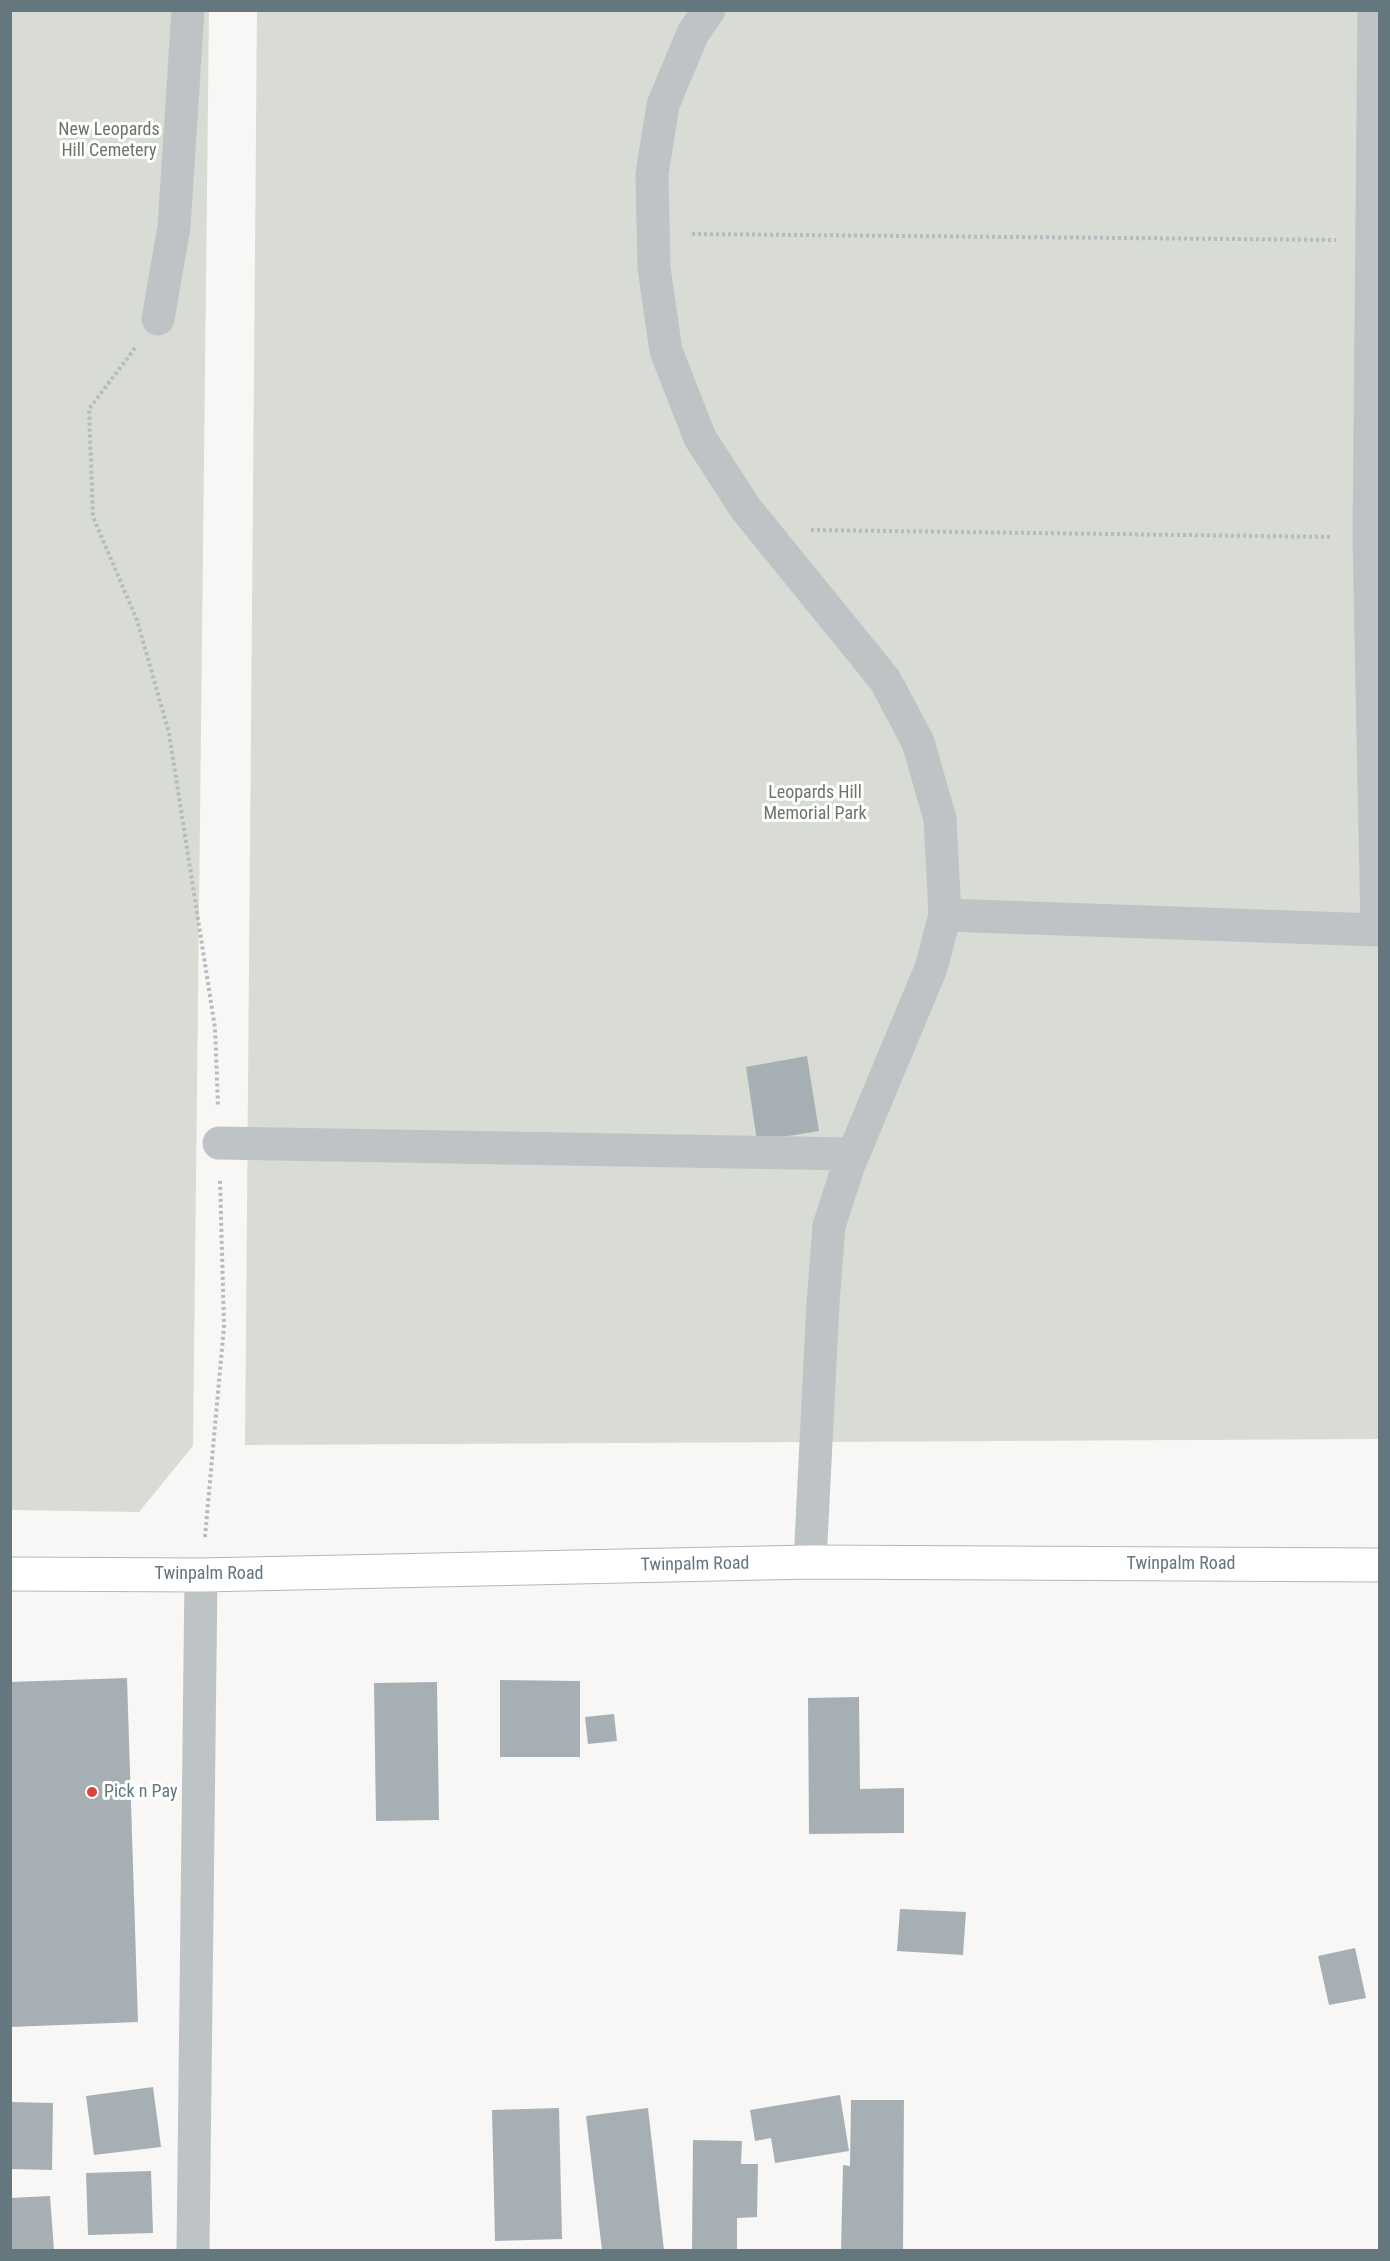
<!DOCTYPE html>
<style>
body{margin:0}
#map{position:relative;width:1390px;height:2261px;overflow:hidden;background:#f8f7f5;font-family:"Roboto Condensed",sans-serif}
canvas{display:block}
.frame{position:absolute;inset:0;border:12px solid #64767e;pointer-events:none}
</style>
<div id="map">
<canvas width="1390" height="2261"></canvas>
<div class="frame"></div>
</div>
<script>
const context = document.querySelector('canvas').getContext('2d');
context.lineJoin = 'round';
function fill(path, color) { context.fillStyle = color; context.fill(path, 'evenodd'); }
function trace(path, color, width, dash) { context.strokeStyle = color; context.lineWidth = width; context.lineCap = dash ? 'butt' : 'round'; context.setLineDash(dash || []); context.stroke(path); }
function drawText(font, color, halo, rows, align = 'center') {
  context.font = font + ' "Roboto Condensed",sans-serif'; context.lineWidth = 6; context.setLineDash([]); context.textBaseline = 'middle'; context.strokeStyle = halo; context.fillStyle = color; for (const [text, x, y, turn = 0] of rows) {
    context.save(); context.translate(x, y); context.rotate((+turn || 0) * Math.PI / 180); context.textAlign = isNaN(turn) ? turn : align; if (halo) context.strokeText(text, 0, 0); context.fillText(text, 0, 0); context.restore();
  }
}
const green = new Path2D(`
 M11,11H209L193,1446L139,1512L11,1510Z
 M257,11H1379V1439L245,1445Z`);
const building = new Path2D(`
 M807,1056L819,1131L757,1141L746,1067Z
 M127,1678L138,2022L10,2027V1682Z
 M500,1680L580,1681V1757H500Z
 M437,1682L439,1820L376,1821L374,1683Z
 M859,1697L860,1789L904,1788V1833L809,1834L808,1698Z
 M614,1714L617,1741L588,1744L585,1717Z
 M900,1909L966,1912L963,1955L897,1951Z
 M1355,1948L1366,1998L1329,2005L1318,1956Z
 M153,2087L161,2147L94,2155L86,2096Z
 M840,2095L849,2151L775,2163L771,2138L755,2141L750,2110Z
 M851,2100H904L903,2250H841L843,2165L850,2166Z
 M10,2102L53,2103L52,2170L10,2169Z
 M559,2108L562,2239L495,2241L492,2110Z
 M648,2108L664,2250H602L586,2116Z
 M693,2140L742,2141L741,2164H758L757,2217L737,2218V2250H692Z
 M151,2171L153,2233L88,2235L86,2173Z
 M50,2196L54,2250H10V2198Z`);
const path = new Path2D(`
 M692,234L1336,240
 M135,348L89,409L93,517L137,620L169,733L215,1028L218,1106
 M811,530L1332,537
 M205,1537L224,1326L220,1179`);
const minor = new Path2D(`
 M709,10L693,33L663,105L652,174L654,268L666,351L700,438L746,509L885,680L918,742L940,819L945,915L931,968L848,1167L829,1226L823,1303L810,1562
 M158,319L174,227L188,10
 M945,915L1377,930L1369,538L1374,10
 M219,1143L853,1154
 M193,2250L201,1575`);
const major = new Path2D(`
 M10,1574L201,1575L810,1562L1380,1565`);
const markers = [
 [92,1792,6,"#d94434"]
];
const parkNames = [
 ["New Leopards",109,130],
 ["Hill Cemetery",109,151],
 ["Leopards Hill",815,793],
 ["Memorial Park",815,814]
];
const streetNames = [
 ["Twinpalm Road",1181,1564],
 ["Twinpalm Road",695,1565,-1],
 ["Twinpalm Road",209,1574]
];
const poiNames = [
 ["Pick n Pay",104,1792]
];
fill(green, '#d8dcd4');
fill(building, '#a6b0b4');
trace(major, '#b2b8bb', 35);
trace(path, '#b7bbbd', 4, [3, 3]);
trace(minor, '#bec4c6', 33);
trace(major, '#fff', 33);
for (const [x, y, r, color] of markers) { const dot = new Path2D(); dot.arc(x, y, r, 0, 2 * Math.PI); context.fillStyle = color; context.fill(dot); trace(dot, '#fff', 2); }
drawText('18px', '#697763', '#fff', parkNames);
drawText('18px', '#64767e', '#fff', streetNames);
drawText('18px', '#64767e', '#fff', poiNames, 'left');
</script>
